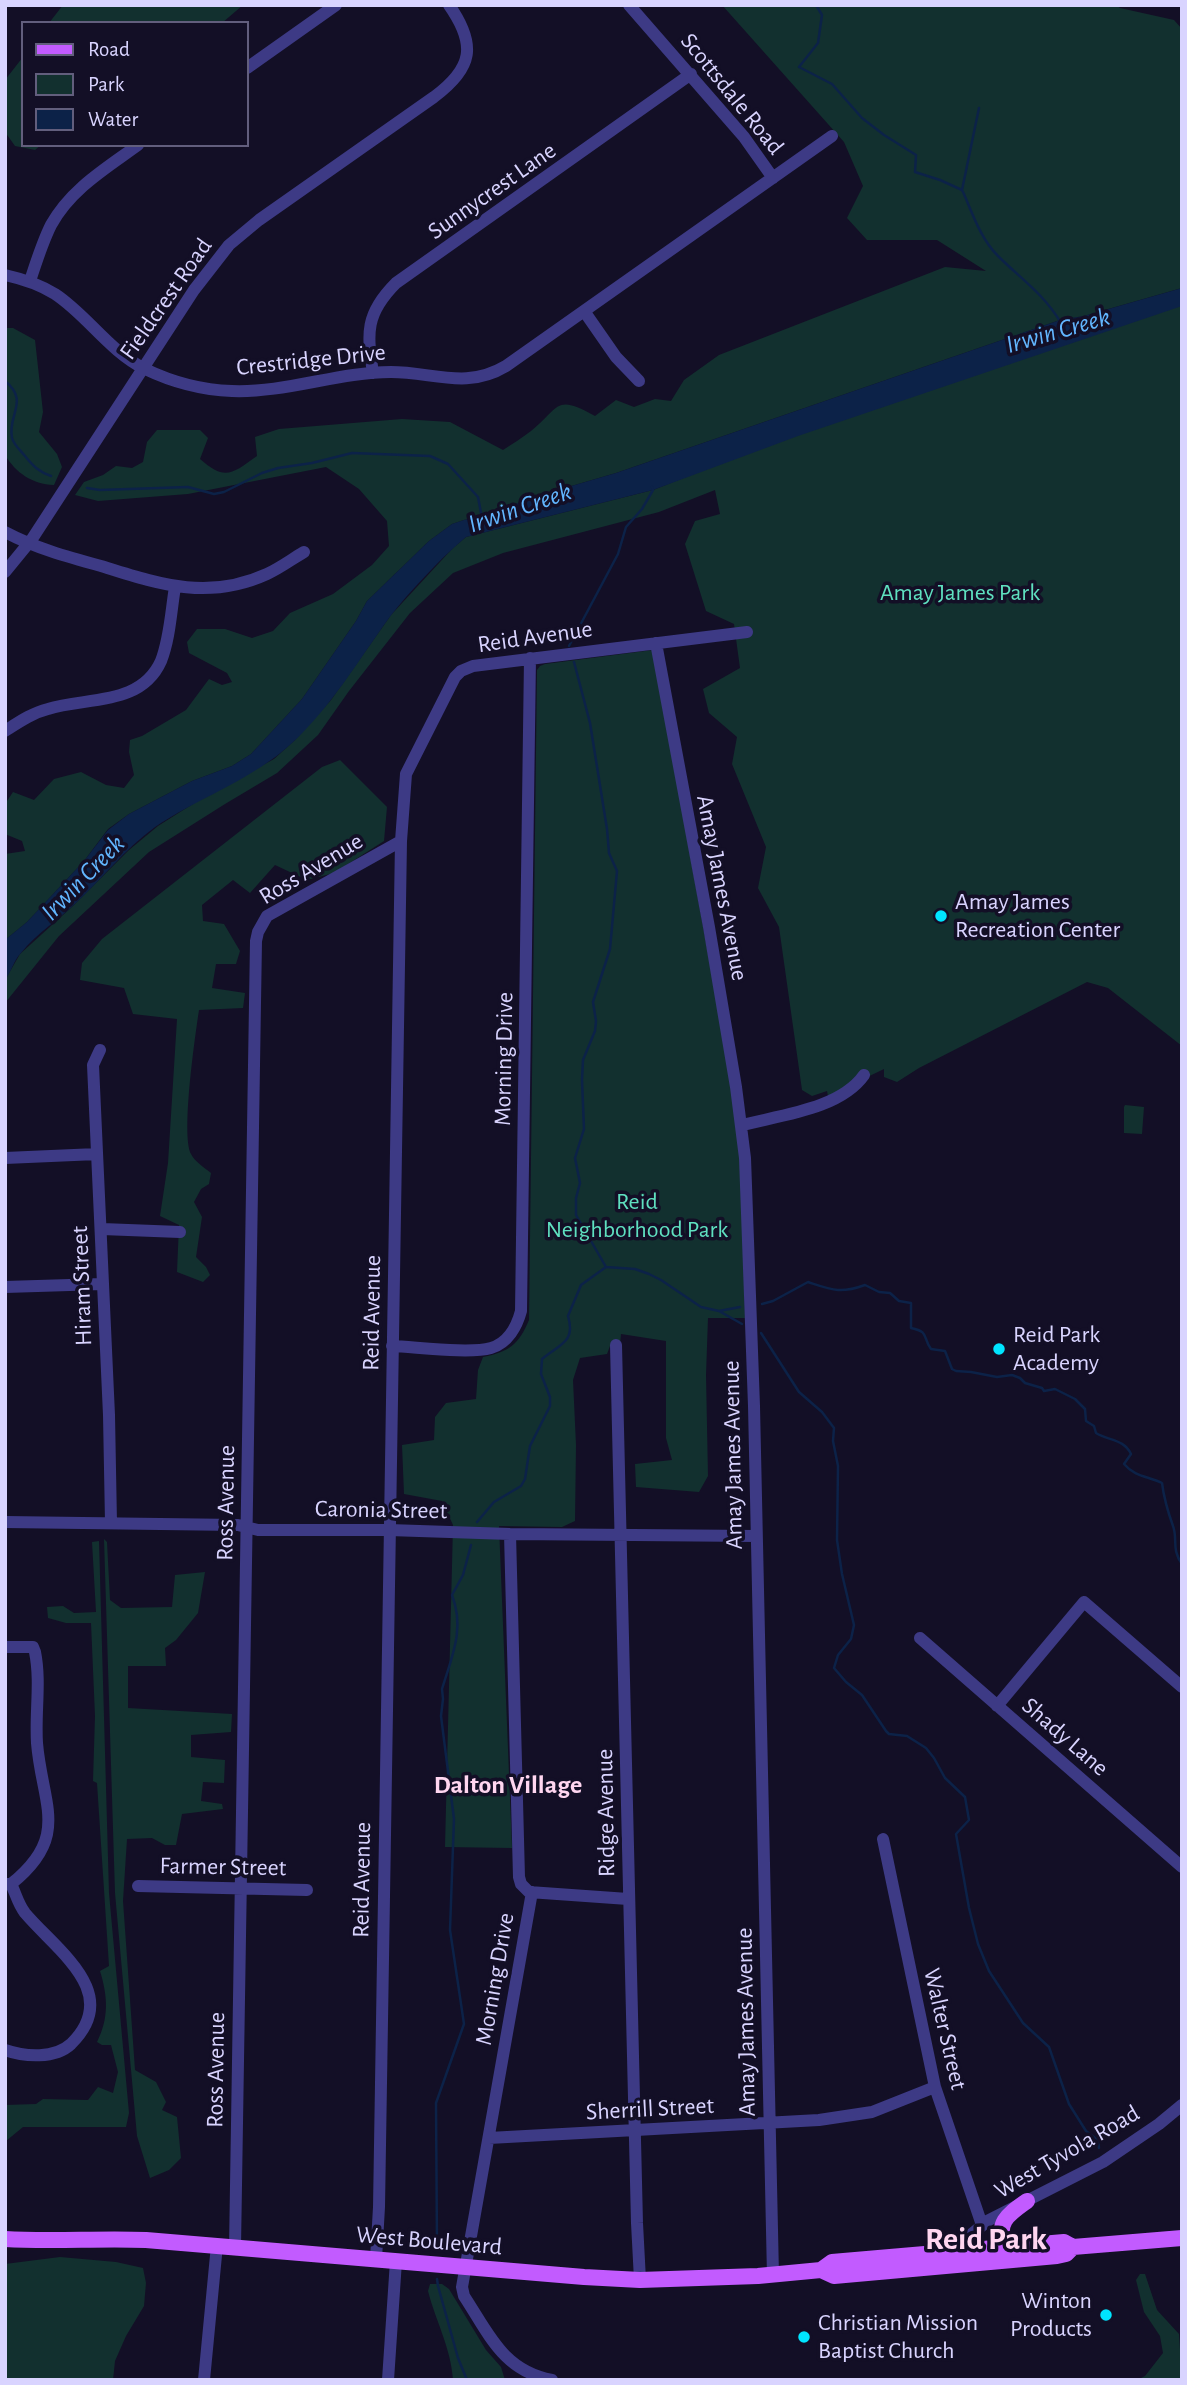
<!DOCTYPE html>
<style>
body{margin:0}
#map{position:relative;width:1187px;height:2385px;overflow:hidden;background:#130f26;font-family:"Alegreya Sans",sans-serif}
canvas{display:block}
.frame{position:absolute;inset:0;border:7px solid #d9d4ff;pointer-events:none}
.legend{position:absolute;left:21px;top:21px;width:228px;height:126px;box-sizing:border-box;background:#130f26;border:2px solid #625e7d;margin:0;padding:9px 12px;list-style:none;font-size:21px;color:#d9d4ff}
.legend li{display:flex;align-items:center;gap:14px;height:35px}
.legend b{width:35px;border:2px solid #625e7d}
</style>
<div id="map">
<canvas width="1187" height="2385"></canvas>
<div class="frame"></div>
<ul class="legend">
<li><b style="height:9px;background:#c25bff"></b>Road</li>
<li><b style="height:19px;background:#12302f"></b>Park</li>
<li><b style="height:19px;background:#0c2248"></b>Water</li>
</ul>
</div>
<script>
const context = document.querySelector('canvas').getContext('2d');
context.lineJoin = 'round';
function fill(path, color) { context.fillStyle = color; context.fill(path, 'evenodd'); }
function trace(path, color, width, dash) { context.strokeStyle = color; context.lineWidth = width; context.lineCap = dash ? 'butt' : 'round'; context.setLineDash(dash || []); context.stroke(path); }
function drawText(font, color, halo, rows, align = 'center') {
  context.font = font + ' "Alegreya Sans",sans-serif'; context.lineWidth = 7; context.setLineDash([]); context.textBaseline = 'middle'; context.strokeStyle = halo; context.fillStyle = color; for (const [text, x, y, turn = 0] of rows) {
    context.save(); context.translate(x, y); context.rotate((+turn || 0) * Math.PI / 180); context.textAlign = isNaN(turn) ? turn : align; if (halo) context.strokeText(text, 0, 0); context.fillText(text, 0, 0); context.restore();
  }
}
const green = new Path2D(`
 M63,5H243L222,23H49Z
 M722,5H1116L1120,8L1174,20L1182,29V288L1084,316L1060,320L616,473L544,494L482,516L464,520L452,524L429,541L367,601L356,621L302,699L251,754L232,766L192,781L129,814L108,829L84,861L27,922L5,940V854L25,851L22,841L5,834V804L13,792L34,800L54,779L81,772L106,785L124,788L134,775L129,752L130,740L142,736L186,710L209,679L222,685L232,682L227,673L189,653L187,642L197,629H225L252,638L273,631L290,613L333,594L372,565L389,546L387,521L359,489L326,467L188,494L98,501L75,495L84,482L103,475L116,466L132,468L143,462L147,442L157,430H200L208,438L200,459C225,481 232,474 257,456L255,437L279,429L402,419L450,422L503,450C512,444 522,438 531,431C560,408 554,393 595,416L616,400L634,407L655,399L671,401L684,380L719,355L945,267L986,271L937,240H867L847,218L863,186L844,142Z
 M23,57V145H41L35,150L15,146L5,132V80Z
 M1182,296V1046L1108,988L1087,982L919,1068L897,1082L884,1077V1069L828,1096L827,1091L812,1096L802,1090L779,927L758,888L766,847L732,764L737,737L709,713L703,689L740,668L734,624L706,611L685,544L695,521L720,514L715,490L659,512L503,553L453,573L410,613L349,691L318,735L277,773L225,804L149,852L59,936L5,1003V980L20,954L74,905L129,850L158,826L199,800L274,759L294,741L331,700L391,615L452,549L466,537L653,490L711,467L707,447Z
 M5,328H13L35,340L43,412L39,432L57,454L62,467L54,485C32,484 16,473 5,455Z
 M653,650L737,1114L743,1202L745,1318H708L706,1375L708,1476L699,1492L636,1487L635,1464L672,1460L666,1438V1341L621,1334L620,1345L610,1346L607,1354L580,1358L573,1380L576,1445L575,1521L562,1527L499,1526L512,1848L445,1847L453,1525L442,1501L404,1494L402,1445L434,1440L435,1417L446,1403L476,1399L478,1370L483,1357C509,1352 519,1344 529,1320L537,670L540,666L545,664Z
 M340,760L387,807L384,841L334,873L307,880L275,865L250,893L233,880L202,905L203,921L224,924L240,951L236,964H216L212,988L245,993L243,1008L199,1010C195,1037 181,1133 191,1154C194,1161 205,1168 211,1173L209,1184L201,1189L194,1202L202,1217L196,1257L206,1267L210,1275L203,1282L177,1272L179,1225L160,1216L168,1163L177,1019L133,1014L124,988L80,980L82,963L102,939L322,767Z
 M1125,1105L1144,1107L1142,1134L1124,1133V1107Z
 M104,1539L107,1542L110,1600L121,1608L172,1607L175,1575L205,1572L198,1613L176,1640L165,1648L166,1666H128V1708L232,1714L231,1732L191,1735V1757L225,1760L224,1783L203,1782L201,1801L222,1804L223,1809L182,1814L176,1845H165L152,1838L127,1839L123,1901L135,2070L156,2082L166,2102L162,2110L177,2117L181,2158L169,2170L150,2178L137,2136L115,1893Z
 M99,1541L109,1893L129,2113L126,2127H23L6,2141L5,2105L36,2104L43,2099L88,2100L98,2087L113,2093L118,2072L111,2045H102L97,2042C109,2018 108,1997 100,1971L109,1966L97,1783L93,1781L95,1716L91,1623H66L48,1618L47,1607L63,1606L74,1613L96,1612L92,1542Z
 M60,2257L116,2262L143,2268L146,2283L144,2306L126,2336L115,2361L113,2380H5V2264Z
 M1140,2274H1145L1157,2310L1179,2334L1182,2380H1137L1145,2376L1163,2353L1160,2336L1144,2312L1136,2280Z
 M430,2284H442L449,2289L486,2350L501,2367L505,2380H453C451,2348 436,2322 428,2291Z`);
const water = new Path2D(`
 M1182,288V306L798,436L653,490L466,537C442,557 408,593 389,618C358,661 331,707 292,743C253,779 205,795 161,823C129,844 104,877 76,903C58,920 36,934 21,953C14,960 11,972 5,980V940L27,922L84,861L108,830L129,814L192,781L232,766L251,754L302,699L356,621L367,601L429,541L452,524L464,520L482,516L544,494L616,473L1060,320L1084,316Z`);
const stream = new Path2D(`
 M816,5L822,15L818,43L799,67L832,84L862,118L884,135L916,155L915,172L940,180L962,190
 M979,108L962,190L964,194C973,215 981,239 998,256C1021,279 1044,294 1061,323
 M5,381C30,401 7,415 12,438C14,445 20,450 25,456C33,466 39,472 51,476
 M87,488L100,490L188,487L214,494L224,492L262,473L278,468L312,463L352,453L430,456L448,464L478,497L482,518
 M569,646L618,554L626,527L642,509L653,490L652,487
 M574,662L590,723L607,829L609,853L617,871L610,949L593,1002L596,1021L595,1031L583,1060L582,1080L584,1129L575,1158L580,1183L576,1198V1215L606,1267
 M762,1304L773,1301L808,1282C832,1290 840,1294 865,1285L879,1292L890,1293L899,1301L911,1303V1328C930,1332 922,1337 931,1349L945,1351L952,1369L956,1371L971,1372L997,1377L1012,1375L1020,1378L1025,1383L1042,1388L1044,1391L1055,1389L1075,1399L1085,1409L1086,1421L1094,1426L1096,1433C1109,1441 1124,1439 1131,1454L1124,1464C1135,1477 1148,1476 1162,1483C1164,1499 1168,1512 1173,1526C1178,1539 1171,1549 1182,1564
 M719,1311L740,1307
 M761,1333L799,1392L822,1412L834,1428L833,1441L838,1466L837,1540L842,1574L854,1625L851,1639L838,1655L834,1668L846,1682L862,1695L886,1731L889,1734L907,1736L926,1748L934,1758L945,1778L965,1797L969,1820L956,1834L969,1908L978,1944L989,1971L1023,2023L1049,2047L1069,2104L1086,2131L1098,2140L1099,2148
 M477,1522L494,1502L521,1486L525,1479L530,1446L550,1406V1397L541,1374L542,1359C560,1344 576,1342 568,1316L581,1285L606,1267L635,1269L649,1274L661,1280L701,1307L719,1311L742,1324
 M437,2247L436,2103L464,2024L450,1930L454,1819L441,1716L443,1699L442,1689C452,1656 465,1629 452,1595L463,1575L471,1545
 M437,2279L438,2286L458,2358L467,2380`);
const minor = new Path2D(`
 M629,5L744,137L773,178
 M247,68L336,5
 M5,275C23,279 39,284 55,294C87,315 109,351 145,369C172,382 202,390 232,391C286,393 338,372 391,372C433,372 466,390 506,366L832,136
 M30,281C36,263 42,243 51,225C71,189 105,169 138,145
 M584,311L616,357L639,381
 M373,373C367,333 365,314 396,283L691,74
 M5,532C35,548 68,557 101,566C159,584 208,601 267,574C280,568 292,559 304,552
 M5,572L32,539L194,290L229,245L259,220L434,97C473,68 477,45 449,5
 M656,643L709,927L736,1087L745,1158L754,1406L773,2275
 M5,731C19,722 32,713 48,709C87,697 141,706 161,661C170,638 171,611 175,587
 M100,1050L93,1065L109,1415L111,1523
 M742,1125C781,1115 840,1109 864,1075
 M5,1158L97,1154
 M102,1229L180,1232
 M5,1287L102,1284
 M616,1345L637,2223L640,2280
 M392,1346C417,1347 469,1354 491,1348C508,1343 517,1326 521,1311L530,658
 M5,1522L238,1525L258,1530H389L510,1534L756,1536
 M510,1534L519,1877L521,1884L529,1892L628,1899
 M920,1638L1182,1867
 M5,1647H33L35,1652C41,1682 35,1712 37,1743C42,1805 71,1836 11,1884H5
 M997,1706L1084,1602L1182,1687
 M883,1839L935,2087L982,2225
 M138,1886L307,1890
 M532,1892L462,2287L464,2296C489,2334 503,2371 552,2380
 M5,2050C25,2057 55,2059 71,2044C123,1993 57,1951 25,1913C18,1904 16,1894 11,1884
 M489,2138L819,2120L872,2112L935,2087
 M235,2247L256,941L258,932L267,916L401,841
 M951,2256L952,2250L957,2246L989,2220L1103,2162L1159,2124L1182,2105
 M376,2259L379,2207L401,841L406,774L455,677L461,671L473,666L747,632
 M204,2380L217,2245
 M388,2380L396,2261`);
const major = new Path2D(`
 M5,2239C52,2242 99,2238 146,2240L584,2277L640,2280L758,2276L821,2270L832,2262L1064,2242L1073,2247L1182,2238
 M1005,2246C995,2222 1009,2214 1027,2201
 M821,2270L834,2276L1057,2256L1066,2254L1073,2247`);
const markers = [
 [941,916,7,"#00e5ff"],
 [999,1349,7,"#00e5ff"],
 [1106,2315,7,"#00e5ff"],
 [804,2337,7,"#00e5ff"]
];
const streetNames = [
 ["Scottsdale Road",732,94,51],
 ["Sunnycrest Lane",492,191,-35],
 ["Fieldcrest Road",166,299,-55],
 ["Crestridge Drive",311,360,-6],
 ["Reid Avenue",535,637,-8],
 ["Ross Avenue",311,869,-31],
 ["Amay James Avenue",722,888,79],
 ["Morning Drive",504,1059,-89],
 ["Hiram Street",82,1286,-92],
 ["Reid Avenue",372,1313,-89],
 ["Amay James Avenue",733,1455,-91],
 ["Ross Avenue",226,1503,-89],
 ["Caronia Street",381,1510,1],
 ["Shady Lane",1065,1737,41],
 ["Ridge Avenue",606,1813,-91],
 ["Farmer Street",223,1867,1],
 ["Reid Avenue",362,1880,-89],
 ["Morning Drive",495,1979,-80],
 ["Amay James Avenue",746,2022,-91],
 ["Walter Street",945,2029,77],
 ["Ross Avenue",216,2070,-89],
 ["Sherrill Street",650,2109,-3],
 ["West Tyvola Road",1067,2152,-30],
 ["West Boulevard",429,2241,5]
];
const parkNames = [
 ["Amay James Park",960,593],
 ["Reid",637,1202],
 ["Neighborhood Park",637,1230]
];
const poiNames = [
 ["Amay James",955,902],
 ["Recreation Center",955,930],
 ["Reid Park",1013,1335],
 ["Academy",1013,1363],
 ["Winton",1092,2301,"right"],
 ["Products",1092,2329,"right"],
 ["Christian Mission",818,2323],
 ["Baptist Church",818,2351]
];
const waterNames = [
 ["Irwin Creek",1058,331,-16],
 ["Irwin Creek",520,508,-19],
 ["Irwin Creek",83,878,-46]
];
const neighbourhoodNames = [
 ["Dalton Village",508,1785]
];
const districtNames = [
 ["Reid Park",986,2239]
];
fill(green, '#12302f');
fill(water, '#0c2248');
trace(stream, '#0c2248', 2.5);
trace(minor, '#3d3a85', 12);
trace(major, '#c25bff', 16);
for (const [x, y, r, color] of markers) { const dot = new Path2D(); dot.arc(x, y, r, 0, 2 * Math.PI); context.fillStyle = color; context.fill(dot); trace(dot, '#130f26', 2.5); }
drawText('24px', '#d9d4ff', '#130f26', streetNames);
drawText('24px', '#5fe0c0', '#130f26', parkNames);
drawText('24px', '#d9d4ff', '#130f26', poiNames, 'left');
drawText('italic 26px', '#62b6ff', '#130f26', waterNames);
drawText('bold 26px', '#ffd6f0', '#130f26', neighbourhoodNames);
drawText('bold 32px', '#ffd6f0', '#130f26', districtNames);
</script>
